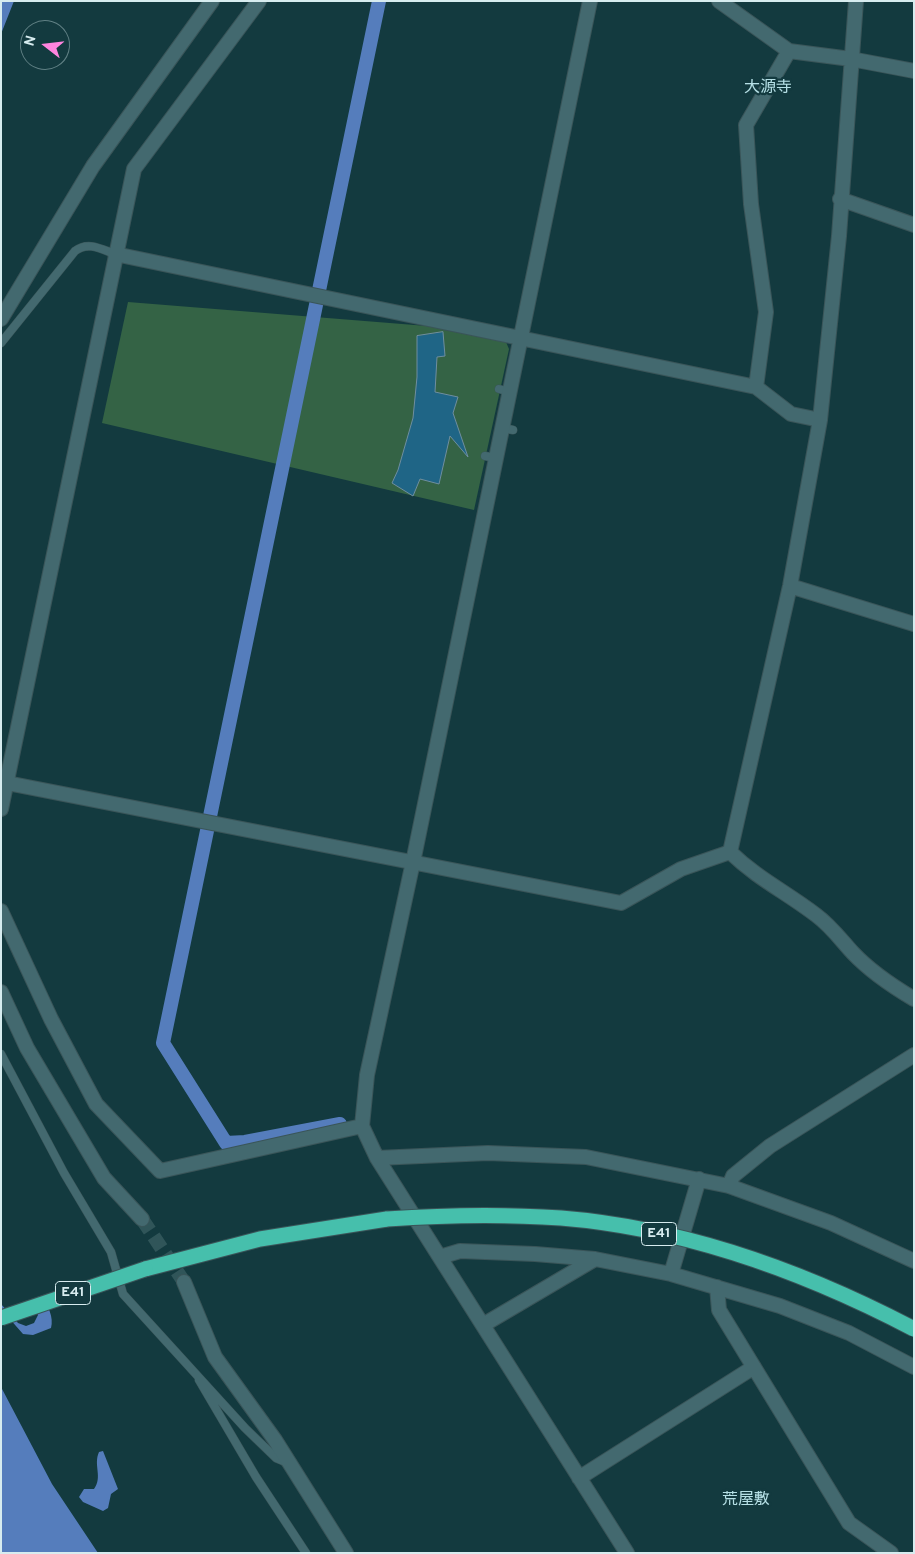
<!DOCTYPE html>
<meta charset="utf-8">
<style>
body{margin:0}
#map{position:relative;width:915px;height:1554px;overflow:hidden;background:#133a3f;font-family:Overpass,sans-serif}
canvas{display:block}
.frame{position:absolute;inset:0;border:2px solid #d7ecef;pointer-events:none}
.north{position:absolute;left:20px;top:20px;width:50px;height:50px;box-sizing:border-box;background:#133a3f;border:1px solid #618185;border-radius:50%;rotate:286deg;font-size:14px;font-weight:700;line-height:20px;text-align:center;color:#d7ecef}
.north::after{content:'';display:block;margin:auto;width:18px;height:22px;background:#ff85df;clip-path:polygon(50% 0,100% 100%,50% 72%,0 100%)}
</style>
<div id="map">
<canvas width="915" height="1554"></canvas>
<div class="frame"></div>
<div class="north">N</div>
</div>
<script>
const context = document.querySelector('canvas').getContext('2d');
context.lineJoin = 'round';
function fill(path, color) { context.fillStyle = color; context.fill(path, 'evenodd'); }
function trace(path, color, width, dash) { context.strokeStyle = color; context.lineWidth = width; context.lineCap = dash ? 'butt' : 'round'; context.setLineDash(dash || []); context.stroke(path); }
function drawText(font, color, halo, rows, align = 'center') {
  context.font = font + ' Overpass,"Noto Sans JP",sans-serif'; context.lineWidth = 4.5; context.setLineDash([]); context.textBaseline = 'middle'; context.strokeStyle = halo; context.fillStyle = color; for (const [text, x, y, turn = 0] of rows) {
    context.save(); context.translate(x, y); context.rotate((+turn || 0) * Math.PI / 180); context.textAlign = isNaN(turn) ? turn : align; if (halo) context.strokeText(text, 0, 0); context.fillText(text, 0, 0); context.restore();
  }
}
const green = new Path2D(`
 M128,302L427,326L506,342L509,349L474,510L102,423Z`);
const water = new Path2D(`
 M1,1H14L1,34Z
 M39,1296H42C48,1306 54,1317 51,1328L33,1335L23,1334L1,1309V1304L18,1323L26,1326L34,1323L38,1315L36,1305Z
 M1,1387L52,1484L98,1553H1Z
 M103,1451L118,1489L111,1494L108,1508L103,1511L83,1502L79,1497L84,1489H94C103,1477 93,1465 99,1452Z`);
const canal = new Path2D(`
 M340,1124L245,1142L226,1143L163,1043L379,1`);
const building = new Path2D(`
 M443,332L445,356L437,357L435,392L458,397L453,413L468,457L450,436L439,484L420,479L413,496L392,483L398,470L413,418L417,377V336Z`);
const minorTunnel = new Path2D(`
 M142,1219L184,1282`);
const service = new Path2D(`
 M1,343L75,251C88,241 101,249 115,254
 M499,389L510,392
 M503,428L513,430
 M485,456L496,458
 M1,1054L64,1173L111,1252L123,1294L245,1428L276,1458L288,1463
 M199,1380L256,1477L306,1553`);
const minor = new Path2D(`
 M590,1L413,862L367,1075L362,1126L377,1158L627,1553
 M719,1L789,51L851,59L914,71
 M789,51L746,125L751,204L766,312L756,387L791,414L820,420
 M840,199L914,225
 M115,254L756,387
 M1,319L93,166L212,1
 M790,586L914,624
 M7,783L621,903L681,869L730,852
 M1,809L134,169L259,1
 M730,852L790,586L820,420L839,236L856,1
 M730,852C758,879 786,892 816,915C831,926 841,940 853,953C871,972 892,986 914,999
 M1,911L51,1019L96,1104L160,1171L362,1126
 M1,992L27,1048L104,1178L142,1219
 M377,1158L488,1153L586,1157L729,1186L831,1223L914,1261
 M729,1186L733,1176L770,1146L914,1055
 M440,1257L460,1251L535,1254L595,1259L671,1274L780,1306L849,1333L914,1367
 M671,1274L699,1179
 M184,1282L215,1357L275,1440L346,1553
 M717,1287L719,1310L849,1523L891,1553
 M483,1325L595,1259
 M579,1478L754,1367`);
const motorway = new Path2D(`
 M145,1269L260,1239L387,1219`);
const motorwayBridge = new Path2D(`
 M387,1219C445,1215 503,1214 561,1218C684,1228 805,1272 914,1329
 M1,1318L145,1269`);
const shields = [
 [659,1234,35],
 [73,1293,35]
];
const shieldNames = [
 ["E41",659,1234],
 ["E41",73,1293]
];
const neighbourhoodNames = [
 ["大源寺",768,89],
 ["荒屋敷",746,1501]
];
fill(green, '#346345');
fill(water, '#557dbc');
trace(canal, '#557dbc', 14);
fill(building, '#1f6586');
trace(building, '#6f8e9f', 1);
trace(minorTunnel, '#305559', 14, [14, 7]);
trace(service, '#3a5559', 9);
trace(minor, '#3a5559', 16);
trace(motorway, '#3a5559', 17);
trace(service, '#43696f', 8);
trace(minor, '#43696f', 14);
trace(motorway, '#46bfac', 15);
trace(motorwayBridge, '#3a5559', 17, []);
trace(motorwayBridge, '#46bfac', 15);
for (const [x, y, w] of shields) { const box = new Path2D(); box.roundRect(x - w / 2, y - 11.5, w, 23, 4); context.fillStyle = '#133a3f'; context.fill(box); trace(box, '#d7ecef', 1); }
drawText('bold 14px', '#d7ecef', null, shieldNames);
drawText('16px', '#b6e0e6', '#133a3f', neighbourhoodNames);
</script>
